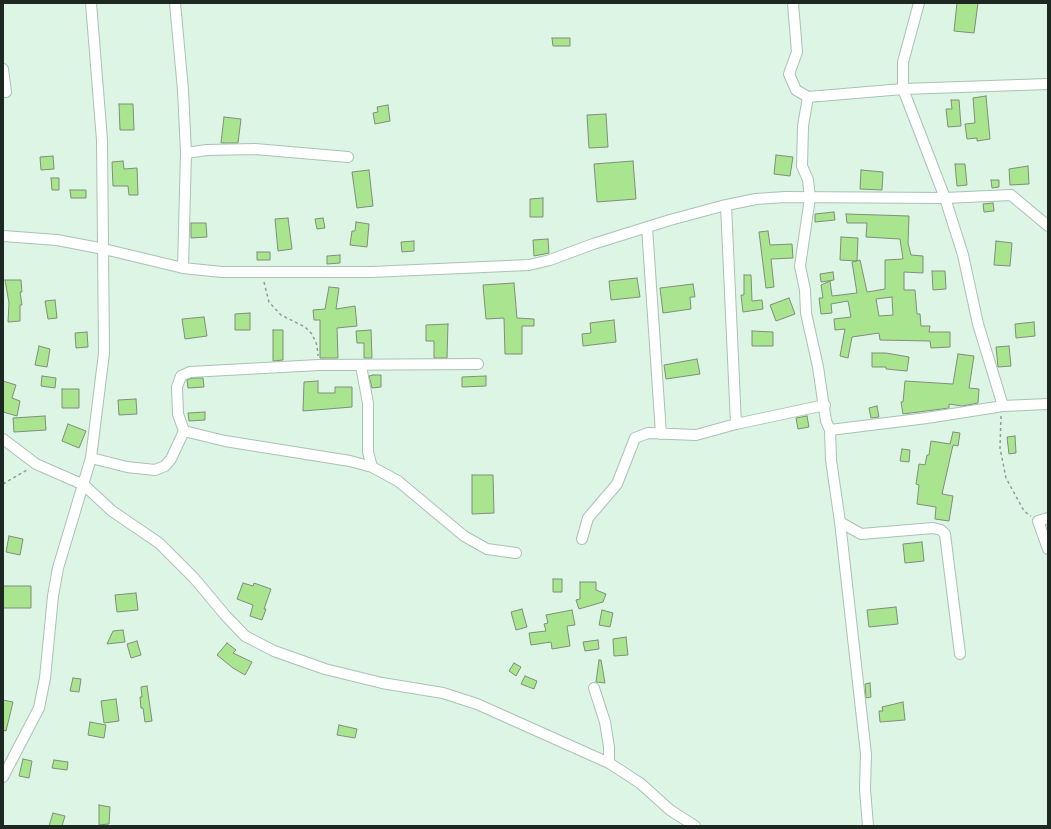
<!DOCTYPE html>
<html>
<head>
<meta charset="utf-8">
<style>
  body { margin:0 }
  #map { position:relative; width:1051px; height:829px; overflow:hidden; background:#dcf5e5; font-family:Inter,sans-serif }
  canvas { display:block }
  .frame { position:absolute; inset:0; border:4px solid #1e2822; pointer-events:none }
</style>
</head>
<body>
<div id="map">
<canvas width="1051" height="829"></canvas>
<div class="frame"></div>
</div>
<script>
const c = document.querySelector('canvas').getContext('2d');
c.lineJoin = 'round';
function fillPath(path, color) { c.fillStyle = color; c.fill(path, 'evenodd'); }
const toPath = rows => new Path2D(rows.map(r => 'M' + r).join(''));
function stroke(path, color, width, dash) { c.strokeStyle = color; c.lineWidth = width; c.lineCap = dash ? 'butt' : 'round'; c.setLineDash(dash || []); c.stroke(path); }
const building = toPath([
  [957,3,978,3,974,33,954,31,957,3],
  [552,38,570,38,570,46,553,46,552,38],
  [986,96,990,139,977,141,977,138,967,139,965,124,975,123,973,98,986,96],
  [951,100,959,100,961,126,948,127,946,109,952,109,951,100],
  [119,104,133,104,134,130,120,130,119,104],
  [388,105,390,121,375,124,373,113,378,112,377,107,388,105],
  [606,114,608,147,589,148,587,115,606,114],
  [224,117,241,119,238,143,221,143,224,117],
  [776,155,793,157,790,176,774,174,776,155],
  [53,156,54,169,41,170,40,157,53,156],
  [123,161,124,169,137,168,138,195,129,195,128,186,113,186,112,162,123,161],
  [633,161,636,199,597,202,594,164,633,161],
  [955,164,965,164,967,185,957,186,955,164],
  [1028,166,1029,184,1010,185,1009,169,1028,166],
  [369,170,373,206,357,208,352,172,369,170],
  [861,170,883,172,882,190,860,189,861,170],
  [51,178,59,178,59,190,52,190,51,178],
  [991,180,999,180,999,187,992,188,991,180],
  [70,190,86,190,86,198,71,198,70,190],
  [543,198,543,217,530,217,530,199,543,198],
  [993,203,994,211,984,212,983,204,993,203],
  [834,212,835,220,815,222,815,214,834,212],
  [846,214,909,216,908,243,911,255,923,256,923,273,904,272,904,290,915,290,917,314,920,314,921,326,930,326,929,332,950,332,950,347,931,348,930,341,880,340,879,333,852,337,848,358,840,356,845,329,835,330,834,319,851,317,848,301,831,304,832,313,821,314,819,298,823,298,821,285,830,281,832,296,857,293,852,262,860,260,867,292,885,289,885,260,903,259,900,239,866,237,867,223,847,223,846,214],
  [892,297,893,315,879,316,876,299,892,297],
  [288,218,292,249,278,251,275,219,288,218],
  [323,218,325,228,317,229,315,219,323,218],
  [356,222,369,224,367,247,350,245,352,231,355,231,356,222],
  [191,223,206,223,207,237,191,238,191,223],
  [768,231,770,245,792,244,793,258,771,259,774,287,766,288,759,232,768,231],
  [841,237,858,238,857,261,840,260,841,237],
  [548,239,549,253,534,256,533,240,548,239],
  [414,241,414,251,402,252,401,242,414,241],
  [996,241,1012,243,1010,266,994,265,996,241],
  [257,252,270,252,270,260,257,260,257,252],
  [340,255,340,263,327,264,327,256,340,255],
  [932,271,945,271,946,289,933,290,932,271],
  [833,272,834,280,821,282,820,274,833,272],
  [744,275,751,275,752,301,762,300,763,309,743,312,741,295,744,295,744,275],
  [637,278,640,297,611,300,609,281,637,278],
  [5,280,21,280,22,292,20,292,22,305,20,305,20,321,8,322,9,303,5,280],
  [514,283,517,318,534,319,534,326,522,326,522,354,505,354,504,318,486,319,483,285,514,283],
  [693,284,695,297,690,297,691,309,663,313,660,288,693,284],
  [329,287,339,288,336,309,355,306,357,326,337,328,338,358,320,358,320,320,314,320,313,310,325,309,329,287],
  [789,298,795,314,776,321,770,305,789,298],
  [55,300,57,318,48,319,45,301,55,300],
  [250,313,250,330,235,330,235,314,250,313],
  [204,317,207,336,185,339,182,319,204,317],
  [614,320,616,342,583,346,582,334,591,333,590,323,614,320],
  [1034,322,1035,336,1016,338,1015,324,1034,322],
  [448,324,447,358,434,358,434,341,426,341,426,325,448,324],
  [273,330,283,330,283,360,273,361,273,330],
  [371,330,372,358,364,358,364,343,357,343,356,331,371,330],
  [752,331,773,332,773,346,752,346,752,331],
  [87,332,88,347,76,348,75,333,87,332],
  [39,346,50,349,47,367,35,365,39,346],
  [1009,346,1011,366,998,367,996,347,1009,346],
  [872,353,886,353,909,357,907,371,886,369,886,367,872,367,872,353],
  [958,354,974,356,969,388,979,389,978,403,962,406,949,404,949,408,903,414,901,402,903,402,905,381,953,384,958,354],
  [697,359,700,374,666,379,664,365,697,359],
  [373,375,381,375,381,387,372,388,369,376,373,375],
  [42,376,56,378,55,388,41,386,42,376],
  [486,376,486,386,462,387,462,377,486,376],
  [192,378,203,378,204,387,188,388,187,380,192,378],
  [3,381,16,385,12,398,20,401,17,416,3,412,3,381],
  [318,381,318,393,335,393,335,387,352,387,352,407,303,411,304,382,318,381],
  [62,389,79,389,79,408,62,408,62,389],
  [136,399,137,414,119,415,118,400,136,399],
  [877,406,879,417,871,418,869,408,877,406],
  [205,412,205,420,189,421,188,413,205,412],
  [45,416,46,430,14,432,13,418,45,416],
  [807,416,809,427,798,429,796,418,807,416],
  [68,424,86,431,79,448,62,441,68,424],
  [953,432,960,433,958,446,953,445,942,494,953,496,949,521,935,519,936,507,917,504,919,485,916,484,919,464,925,465,927,455,929,455,931,441,950,444,953,432],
  [1015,436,1016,453,1009,454,1007,437,1015,436],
  [902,449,910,450,909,462,900,461,902,449],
  [472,475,493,475,494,513,472,514,472,475],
  [9,536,23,539,20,555,6,552,9,536],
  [922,542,924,561,905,563,903,544,922,542],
  [553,579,562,579,562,592,553,592,553,579],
  [580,582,596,582,596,590,606,594,603,602,579,609,576,600,580,599,580,582],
  [243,583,253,586,254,583,271,589,264,609,266,609,262,620,250,616,253,605,237,599,243,583],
  [3,586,31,586,31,608,3,608,3,586],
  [136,593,138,610,117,612,115,595,136,593],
  [896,607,898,624,869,627,867,610,896,607],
  [522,609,527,627,516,630,511,612,522,609],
  [572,610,575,625,567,626,570,646,552,649,551,642,531,645,529,633,546,631,544,624,548,623,546,615,572,610],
  [602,610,613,613,610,627,599,625,602,610],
  [123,630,125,642,107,644,113,631,123,630],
  [626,637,628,655,614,656,613,639,626,637],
  [598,640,599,649,585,651,583,642,598,640],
  [137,641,141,655,131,658,127,644,137,641],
  [227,643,236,650,233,653,252,662,245,675,233,668,217,655,227,643],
  [599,660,601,660,605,683,596,682,599,660],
  [514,663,521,667,516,676,509,671,514,663],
  [525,676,537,681,534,689,521,684,525,676],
  [73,678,81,679,79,692,70,691,73,678],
  [870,683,871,697,866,698,865,684,870,683],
  [147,686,152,721,145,722,143,708,141,708,140,697,142,697,141,687,147,686],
  [116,699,119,721,104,723,101,701,116,699],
  [3,700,13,702,6,731,3,730,3,700],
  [903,702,905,720,880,722,879,711,883,711,882,707,903,702],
  [90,722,106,725,104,738,88,735,90,722],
  [339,725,357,729,355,738,337,735,339,725],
  [23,759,32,761,29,778,19,776,23,759],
  [54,760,68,762,67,770,52,768,54,760],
  [99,805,110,807,109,824,99,825,99,805],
  [53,813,65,816,62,826,49,826,53,813]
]);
const path = toPath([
  [264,282,269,302,281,315,305,327,312,334,317,345,318,356],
  [1001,416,1000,448,1006,478,1024,511,1031,516],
  [3,484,27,470]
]);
const minor = toPath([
  [175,3,183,90,186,153,183,268],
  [793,3,797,52,789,74,796,90,808,97,803,126,802,166,808,180,810,198,800,266,805,290,806,313,818,367,826,421,830,430,831,460,840,522,866,754,865,789,868,826],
  [919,3,903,62,903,89,945,198,963,255,978,324,1003,406],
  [3,69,6,92],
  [808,97,903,89,1048,84],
  [186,153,207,150,255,149,348,157],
  [726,205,736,424],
  [647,227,661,434],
  [3,236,57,240,104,249,183,268,222,272,371,272,529,265,550,260,593,244,670,220,722,206,756,199,785,197,945,198,1011,195,1048,226],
  [361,366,368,403,368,452,372,467],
  [830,430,927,418,1003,406,1048,404],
  [184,431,225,441,350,461,372,467,398,481,464,536,487,549,516,553],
  [3,439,36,464,84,485,112,511,159,543,194,578,225,615,245,636,274,651,325,669,382,683,443,693,477,704,609,763,640,783,670,810,695,826],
  [91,458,127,467,155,470,165,466,171,459,184,431,178,414,177,387,181,376,190,372,319,365,478,364],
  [1048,518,1038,521,1048,549],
  [840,522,861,534,933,528,941,530,945,534,960,654],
  [582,539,588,518,617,484,635,438,648,433,696,435,736,424,825,405],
  [594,688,605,722,609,747,609,763],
  [3,777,39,708,45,678,53,596,58,568,91,458,104,353,102,140,91,3]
]);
fillPath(building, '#a9e48f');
stroke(building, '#808e7a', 1);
stroke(minor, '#aac2b3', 12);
stroke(path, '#8c9f93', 1.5, [3, 3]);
stroke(minor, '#fff', 10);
</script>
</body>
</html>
